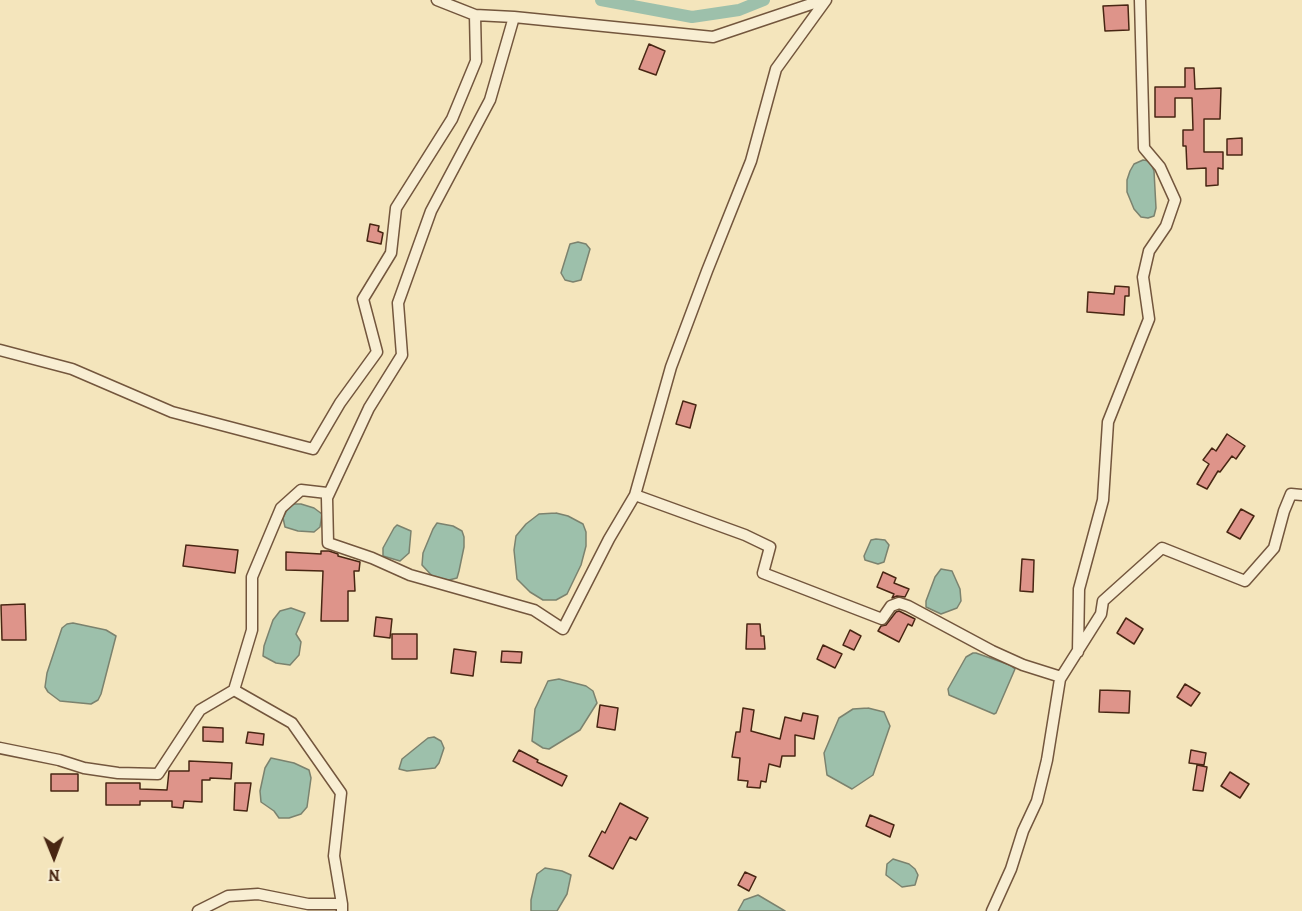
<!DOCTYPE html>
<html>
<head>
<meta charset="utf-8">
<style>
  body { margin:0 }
  #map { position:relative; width:1302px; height:911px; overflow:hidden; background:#f4e5bc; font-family:Alegreya,serif }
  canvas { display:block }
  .north { position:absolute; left:24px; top:827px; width:60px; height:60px; -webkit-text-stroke:4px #f8eed3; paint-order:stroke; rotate:179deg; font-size:16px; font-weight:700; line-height:24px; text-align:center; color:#482613 }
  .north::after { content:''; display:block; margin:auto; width:21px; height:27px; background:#482613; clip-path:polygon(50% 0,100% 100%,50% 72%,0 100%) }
</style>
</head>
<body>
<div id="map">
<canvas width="1302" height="911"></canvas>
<div class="north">N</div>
</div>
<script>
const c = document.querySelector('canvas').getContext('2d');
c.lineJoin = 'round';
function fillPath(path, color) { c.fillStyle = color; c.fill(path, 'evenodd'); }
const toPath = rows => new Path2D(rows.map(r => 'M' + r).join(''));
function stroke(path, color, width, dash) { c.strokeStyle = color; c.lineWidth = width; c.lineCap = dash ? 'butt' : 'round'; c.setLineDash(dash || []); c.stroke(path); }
const water = toPath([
  [1143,160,1150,161,1154,171,1156,208,1154,216,1148,218,1141,217,1134,209,1127,192,1127,180,1130,171,1134,164,1143,160],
  [578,242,586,244,590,249,581,280,573,282,565,280,561,273,570,244,578,242],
  [294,504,301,504,314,508,322,514,320,527,314,532,298,531,285,527,283,518,288,508,294,504],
  [556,513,568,516,583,524,586,532,586,546,581,565,567,594,556,600,543,600,530,592,517,579,514,550,516,536,526,524,539,514,556,513],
  [437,523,453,526,462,531,464,537,464,547,459,571,457,578,449,580,434,578,422,565,423,553,433,529,437,523],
  [397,525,411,531,409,553,400,561,383,556,383,548,394,528,397,525],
  [876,539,885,540,889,545,884,562,878,564,865,560,864,556,871,540,876,539],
  [941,569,952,571,960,589,961,601,957,608,941,614,926,607,926,601,935,577,941,569],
  [291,608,305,613,296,634,301,642,299,655,290,665,276,663,263,656,264,646,273,620,280,611,291,608],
  [73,623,106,630,116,636,101,694,98,700,91,704,60,701,48,692,45,687,47,673,62,628,67,624,73,623],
  [973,653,976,653,1010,665,1015,669,996,713,994,714,949,695,948,689,966,657,973,653],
  [559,679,586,686,593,691,597,703,580,730,549,749,543,748,532,741,535,709,548,681,559,679],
  [868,708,884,712,890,726,873,775,852,789,827,775,824,753,839,718,853,709,868,708],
  [434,737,441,741,444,748,439,763,435,768,407,771,399,769,402,759,428,738,434,737],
  [271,758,294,763,309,770,311,778,307,807,301,814,289,818,279,818,274,811,261,802,260,791,265,768,271,758],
  [893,859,909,864,915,869,918,875,915,885,902,887,886,875,887,864,893,859],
  [545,868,562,871,571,875,567,894,557,911,531,911,531,900,537,874,545,868],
  [758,895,785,911,738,911,744,900,758,895]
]);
const canal = toPath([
  [601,0,692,17,739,10,764,0]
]);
const building = toPath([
  [1128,5,1129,30,1105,31,1103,6,1128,5],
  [649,44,665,51,656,75,639,69,649,44],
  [1185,68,1194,68,1195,89,1221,88,1220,119,1204,119,1204,152,1223,152,1223,169,1218,168,1218,185,1206,186,1206,168,1187,169,1186,146,1183,146,1183,130,1193,130,1192,98,1175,98,1175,117,1155,117,1155,87,1185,87,1185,68],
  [1242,138,1242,155,1227,155,1227,139,1242,138],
  [370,224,379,226,378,231,383,233,381,244,367,241,370,224],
  [1115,286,1129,287,1129,296,1125,296,1124,315,1087,312,1088,292,1114,294,1115,286],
  [683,401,696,405,690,428,676,424,683,401],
  [1227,434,1245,446,1236,459,1232,456,1220,472,1218,471,1207,489,1197,484,1209,464,1203,460,1212,448,1216,451,1227,434],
  [1241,509,1254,516,1240,539,1227,532,1241,509],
  [186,545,238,550,235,573,183,566,186,545],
  [321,551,329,551,338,554,338,556,360,562,359,571,354,571,355,591,348,591,348,621,321,621,323,571,286,570,286,552,321,554,321,551],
  [1022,559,1034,560,1033,592,1020,591,1022,559],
  [883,572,896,578,894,583,909,589,905,597,897,596,892,598,894,594,877,587,883,572],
  [25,604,26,640,2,640,1,605,25,604],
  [899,611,915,619,912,626,908,624,899,642,878,631,881,626,886,625,896,612,899,611],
  [376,617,392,619,390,638,374,636,376,617],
  [1126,618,1143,629,1134,644,1117,633,1126,618],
  [747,624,760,624,761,636,764,636,765,649,746,649,747,624],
  [850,630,861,636,854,650,843,645,850,630],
  [392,634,417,634,417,659,392,659,392,634],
  [823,645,842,654,835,668,817,659,823,645],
  [454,649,476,652,473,676,451,673,454,649],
  [502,651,522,652,521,663,501,662,502,651],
  [1185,684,1200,693,1191,706,1177,697,1185,684],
  [1100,690,1130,691,1129,713,1099,712,1100,690],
  [600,705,618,708,615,730,597,727,600,705],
  [743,708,754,710,751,731,780,739,785,717,801,721,803,713,818,716,814,739,795,735,795,756,782,756,780,767,769,764,766,782,761,781,760,788,747,787,748,781,738,780,740,758,732,757,736,732,740,732,743,708],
  [203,727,223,728,223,742,203,741,203,727],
  [248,732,264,734,263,745,246,743,248,732],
  [519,750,538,760,537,762,567,776,562,786,513,761,519,750],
  [1191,750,1206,753,1204,765,1189,763,1191,750],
  [189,761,232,763,231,779,210,778,210,780,202,780,202,802,184,801,183,808,172,807,172,801,140,801,140,805,106,805,106,783,140,783,140,789,167,790,169,771,189,771,189,761],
  [1197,765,1207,767,1203,791,1193,790,1197,765],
  [1230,772,1249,784,1240,798,1221,786,1230,772],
  [51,774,78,774,78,791,51,791,51,774],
  [235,783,251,783,247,811,234,810,235,783],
  [620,803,648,818,636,840,630,837,613,869,589,856,602,831,605,833,620,803],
  [870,815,894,825,890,837,866,826,870,815],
  [745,872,756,877,749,891,738,885,745,872]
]);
const street = toPath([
  [437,0,475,15,514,17,713,37,823,0],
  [0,350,72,369,172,412,313,449,340,403,377,352,363,299,391,253,396,208,452,119,476,61,475,15],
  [635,495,745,535,770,547,763,573,882,619,891,606,899,603,908,606,992,651,1023,665,1061,677],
  [327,498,328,543,372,558,410,575,534,610,563,629,609,539,635,495,671,367,707,271,751,161,776,69,826,0],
  [1078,652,1079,589,1103,500,1108,422,1149,319,1143,277,1149,251,1166,226,1175,200,1160,167,1144,148,1140,0],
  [0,748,59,760,84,768,118,773,158,774,200,710,234,690],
  [198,911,228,896,258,894,308,904,342,904],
  [342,911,342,904,334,856,341,793,292,723,234,690,252,630,252,577,281,508,301,490,327,493,327,498,369,408,402,355,398,303,431,211,490,100,514,17],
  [992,911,1011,869,1023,831,1037,801,1047,760,1060,679,1101,614,1103,601,1162,548,1245,581,1274,548,1284,511,1291,494,1302,495]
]);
fillPath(water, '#9dc0ab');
stroke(water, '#7b826e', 1.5);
stroke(canal, '#9dc0ab', 12);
fillPath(building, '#de948a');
stroke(building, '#482613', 1.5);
stroke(street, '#73563d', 13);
stroke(street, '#f8eed3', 10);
</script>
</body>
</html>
